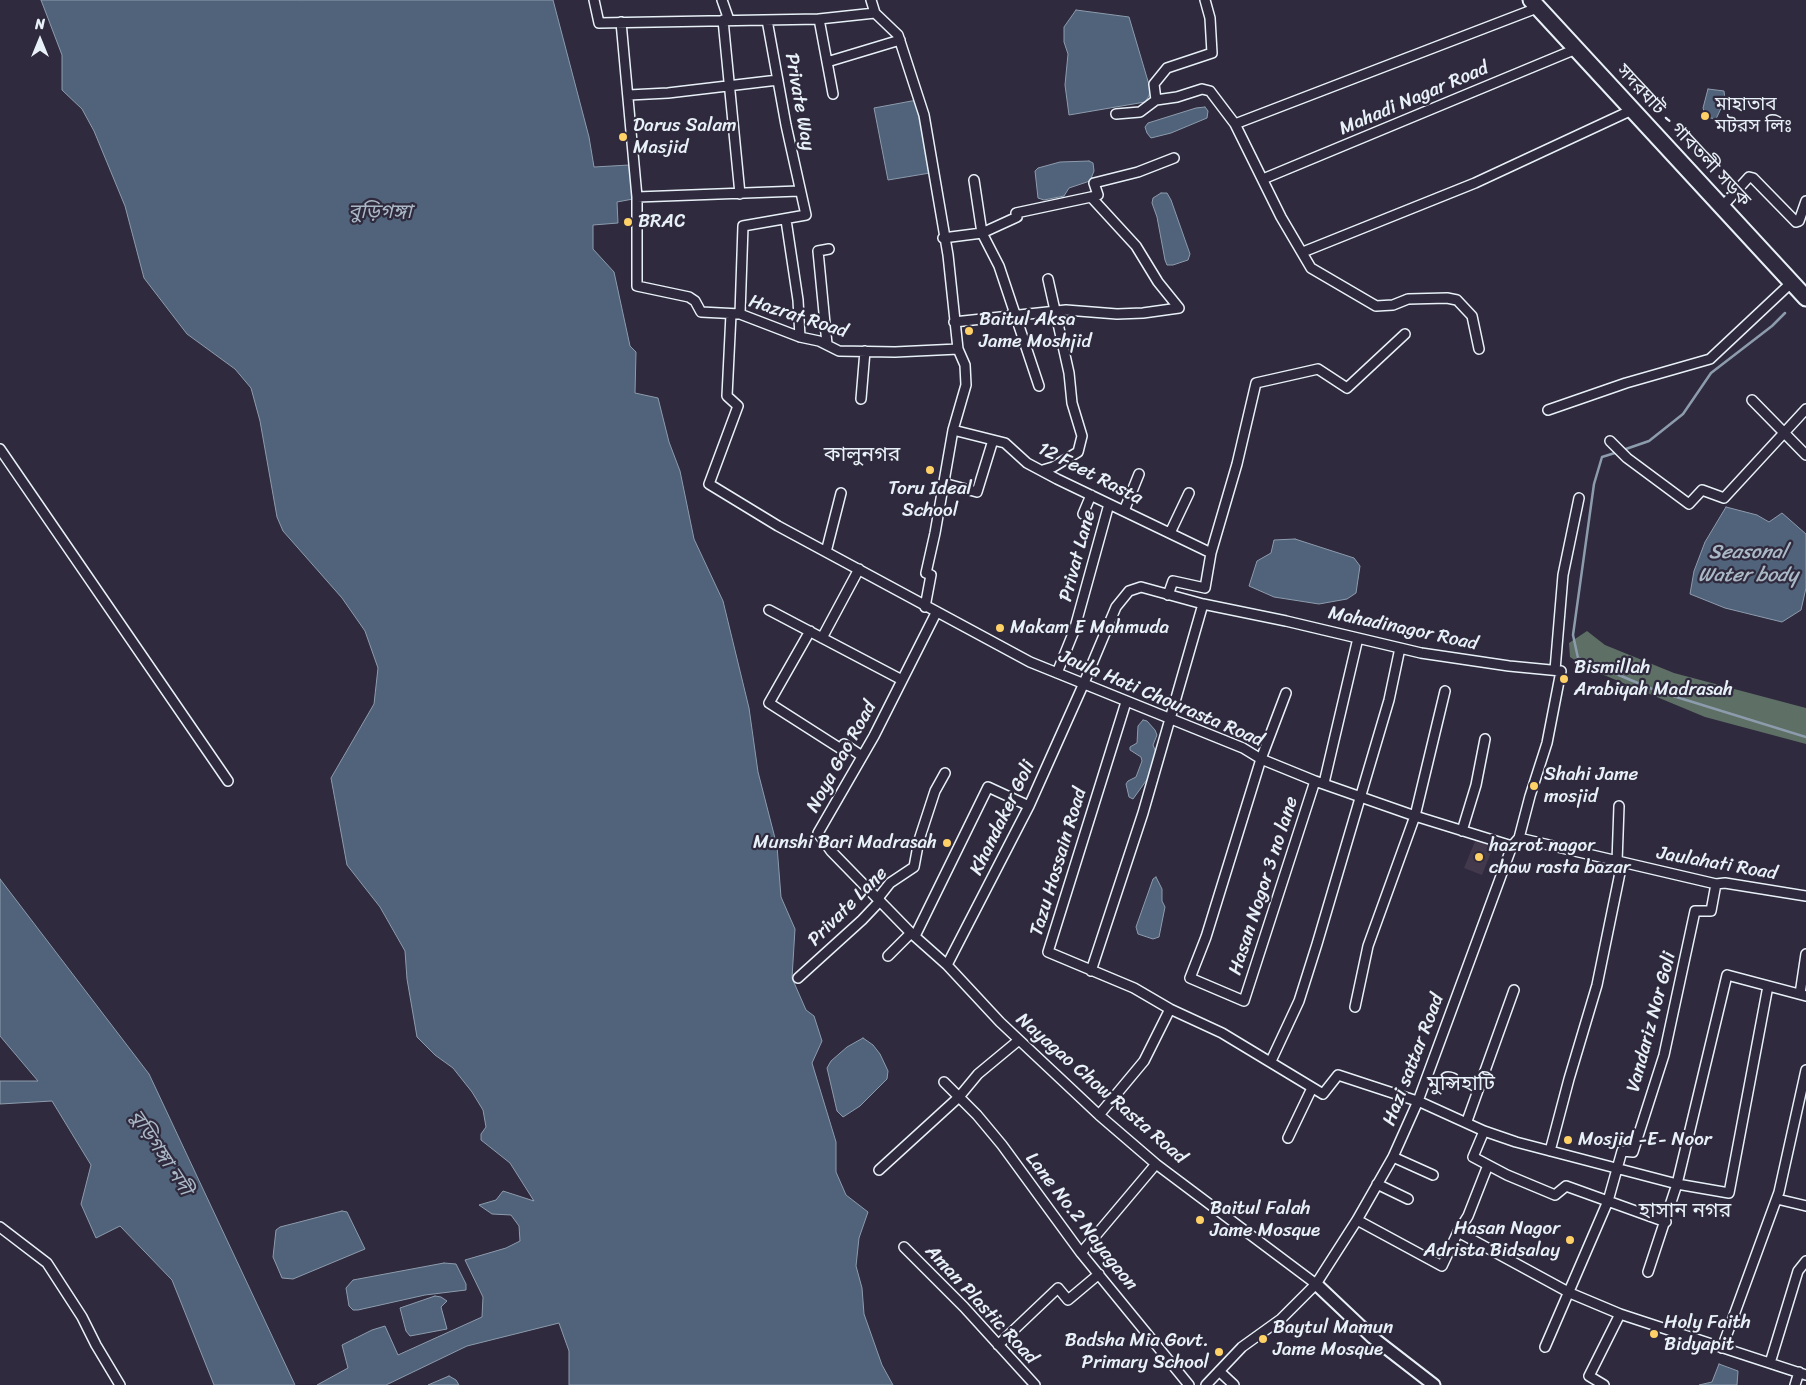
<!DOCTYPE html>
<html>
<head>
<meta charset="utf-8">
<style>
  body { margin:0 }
  #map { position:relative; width:1806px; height:1385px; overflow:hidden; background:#2f2a3d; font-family:Sriracha,sans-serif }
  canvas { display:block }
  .north { position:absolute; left:15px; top:15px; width:50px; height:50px; -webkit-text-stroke:4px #2f2a3d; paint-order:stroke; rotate:0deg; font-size:14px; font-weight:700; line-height:20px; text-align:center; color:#e8f1f8 }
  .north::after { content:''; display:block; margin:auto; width:18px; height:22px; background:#e8f1f8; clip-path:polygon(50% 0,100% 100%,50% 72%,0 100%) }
</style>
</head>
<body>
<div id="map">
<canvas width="1806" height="1385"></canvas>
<div class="north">N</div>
</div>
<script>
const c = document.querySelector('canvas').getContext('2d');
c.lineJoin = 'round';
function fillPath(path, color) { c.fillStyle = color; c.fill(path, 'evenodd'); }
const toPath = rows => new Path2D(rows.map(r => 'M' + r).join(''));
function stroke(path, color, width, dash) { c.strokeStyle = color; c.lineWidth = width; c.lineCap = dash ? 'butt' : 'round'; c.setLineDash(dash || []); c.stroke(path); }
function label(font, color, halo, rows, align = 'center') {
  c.font = font + ' Sriracha,"Noto Sans Bengali",sans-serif'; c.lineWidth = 4.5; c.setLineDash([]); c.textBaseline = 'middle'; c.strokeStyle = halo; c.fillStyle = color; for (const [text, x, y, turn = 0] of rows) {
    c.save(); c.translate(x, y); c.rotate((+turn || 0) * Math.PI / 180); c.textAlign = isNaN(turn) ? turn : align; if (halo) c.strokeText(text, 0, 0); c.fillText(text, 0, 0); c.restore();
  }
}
const built = toPath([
  [1476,839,1494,845,1482,875,1464,868]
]);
const green = toPath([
  [1587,631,1605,645,1674,673,1806,708,1806,744,1705,717,1587,668,1570,657,1569,643]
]);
const water = toPath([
  [41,0,553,0,589,137,594,167,629,165,633,199,617,202,618,223,593,225,593,249,614,272,630,346,636,352,635,393,658,398,669,442,680,471,694,539,723,601,749,708,758,772,777,846,781,897,795,929,792,978,806,1010,814,1016,822,1041,812,1063,836,1142,836,1172,846,1195,868,1212,859,1238,856,1266,862,1288,864,1314,882,1365,893,1385,569,1385,569,1351,559,1323,467,1346,386,1385,317,1385,348,1368,342,1345,372,1330,385,1326,398,1355,482,1317,483,1297,465,1260,506,1248,520,1241,519,1226,511,1215,492,1214,479,1205,496,1200,503,1191,534,1201,510,1163,481,1140,481,1134,486,1127,483,1110,472,1092,453,1068,435,1055,417,1037,407,979,405,951,380,907,347,865,331,778,374,704,378,668,365,631,342,598,283,531,277,517,260,421,251,388,235,369,187,334,144,278,125,206,94,131,82,109,62,90,62,55,41,0],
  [1076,10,1129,17,1150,88,1149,96,1145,102,1069,115,1065,85,1068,54,1064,42,1064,27,1076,10],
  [1708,89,1724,91,1725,100,1716,119,1706,117,1703,108,1708,89],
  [917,100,930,173,888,180,874,108,917,100],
  [1205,107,1208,111,1207,118,1171,133,1151,138,1147,133,1145,127,1148,123,1196,108,1205,107],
  [1089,161,1093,163,1094,171,1090,181,1069,188,1064,196,1044,200,1038,198,1035,171,1038,168,1060,162,1089,161],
  [1161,193,1167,193,1171,200,1190,254,1188,260,1173,265,1167,265,1165,260,1157,217,1152,203,1153,198,1161,193],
  [1726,507,1757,515,1769,522,1782,513,1806,534,1806,588,1801,610,1782,622,1725,608,1690,594,1694,571,1705,542,1726,507],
  [1295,539,1354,558,1360,566,1356,593,1347,599,1319,604,1274,597,1249,586,1257,561,1271,553,1274,540,1295,539],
  [1143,720,1147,721,1155,730,1157,735,1153,745,1157,755,1151,774,1133,799,1129,797,1126,784,1128,781,1136,777,1142,761,1141,757,1130,750,1130,747,1137,743,1138,726,1143,720],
  [1156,877,1162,889,1162,901,1165,907,1159,937,1153,939,1138,934,1136,927,1153,879,1156,877],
  [0,879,149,1074,295,1385,214,1385,172,1280,120,1226,96,1238,81,1204,91,1165,52,1101,0,1104,0,1081,38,1081,0,1036,0,879],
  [863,1038,873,1045,880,1054,888,1071,887,1079,860,1106,843,1117,837,1111,827,1068,831,1061,847,1047,863,1038],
  [342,1211,347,1212,365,1249,293,1279,282,1278,273,1257,276,1230,280,1227,342,1211],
  [444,1263,456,1264,466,1284,466,1290,425,1295,358,1310,353,1310,349,1306,346,1288,353,1280,444,1263],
  [435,1296,441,1297,447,1301,441,1307,447,1329,410,1336,406,1331,400,1308,435,1296],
  [1719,1364,1738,1371,1737,1385,1699,1385,1712,1382,1719,1364],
  [449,1376,456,1380,459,1385,428,1385,449,1376]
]);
const stream = toPath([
  [1623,450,1649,441,1683,414,1711,373,1772,326,1785,313],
  [1618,452,1602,457,1594,484,1573,635,1578,658,1657,691,1806,737]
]);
const minor = toPath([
  [594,0,599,23,819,19,875,13],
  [722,0,729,20],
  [871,0,875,13,898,35,924,115,948,255,958,349,965,365,966,385,953,430,935,533,926,573,931,575,925,607],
  [819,19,833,94],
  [723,20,740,194],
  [621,22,637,197,637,286,689,297,695,301,701,312,740,314,800,337,819,341,839,351,895,352,958,349],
  [827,62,900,40],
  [629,95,668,93,778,80],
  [1156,100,1154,84,1167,68,1212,53,1210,18,1205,0],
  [1116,114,1140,112,1156,100,1177,97,1202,89,1210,91,1235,124,1281,217,1311,268,1376,306,1393,305,1408,299,1447,298,1457,300,1472,316,1479,349],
  [1235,124,1537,8],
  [1263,179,1576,49],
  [974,180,982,233,999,266,1039,386],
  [637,197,799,191],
  [1091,197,1098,195,1094,183,1138,172,1174,158],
  [1721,208,1749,177,1753,178,1796,222,1799,221,1806,201],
  [786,220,798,300,800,337],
  [943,238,982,233,1017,217,1016,213,1091,197,1136,246,1158,282,1179,308,1143,313,1117,314,1066,310,954,322],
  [1303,252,1475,183,1632,110],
  [731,314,727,396,738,406,709,484,778,526,1030,662,1243,748,1261,759,1315,781,1415,816,1512,846],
  [740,314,743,226,806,215,786,125,767,20],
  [827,344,818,251,829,249],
  [861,399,865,351],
  [1752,400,1806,455],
  [1548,410,1626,383,1710,359,1791,283],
  [953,430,1005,443,1027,463,1057,479,1211,553],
  [1610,441,1627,458,1689,504,1702,490,1724,498,1806,409],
  [0,449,228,781],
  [1043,470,1053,467,1078,452,1082,436,1072,403,1069,373,1048,279],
  [943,483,977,492,993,440],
  [1124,511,1139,474],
  [1083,514,1091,495],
  [1170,533,1189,493],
  [826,552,841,493],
  [1168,595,1173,581,1205,588,1211,553,1237,464,1256,383,1318,369,1347,388,1405,334],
  [769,610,902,680],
  [936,613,874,736,818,833,831,851,911,933,947,965,1000,1022,1099,1115,1156,1164,1316,1284],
  [810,631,769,703,841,749,844,744,862,756],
  [822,638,859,569],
  [1555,670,1563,575,1579,498],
  [1057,673,1074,631,1109,504],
  [1286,693,1261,759,1206,937,1190,978,1244,1001,1315,781],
  [1324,783,1358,638],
  [1462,831,1476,785,1485,739],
  [1519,838,1716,884,1725,883,1806,896],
  [1617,862,1619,806],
  [915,936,988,787,1029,806],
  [888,956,911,933],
  [947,965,1029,806,1084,683,1116,607,1129,591,1141,587,1203,604,1286,621,1421,653,1509,666,1561,671,1547,743,1530,796,1519,838,1512,846,1418,1101,1393,1157,1357,1220,1316,1284,1281,1319,1242,1347,1206,1385],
  [1091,971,1143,813,1203,604],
  [798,978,862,920,880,901,879,897,890,883,914,867,919,840,935,791,945,773],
  [1800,994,1806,954],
  [1355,1007,1368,946,1415,816,1445,691],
  [1170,1009,1222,1033,1323,1094,1338,1075,1417,1101],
  [1271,1061,1299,1001,1317,944,1389,700,1400,648],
  [944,1082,977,1115,1002,1145,1081,1253,1189,1385],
  [1418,1101,1484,1131,1516,1142,1677,1184,1729,1193,1768,986],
  [1099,1115,1144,1061,1170,1009,1134,988,1048,952,1126,702],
  [1467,1121,1514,990],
  [1288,1138,1312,1088],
  [1550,1151,1569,1079,1597,985,1622,863],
  [1393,1157,1433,1175],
  [1488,1165,1507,1175,1555,1195,1566,1186,1666,1222],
  [879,1170,959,1097,978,1074,1019,1040],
  [1377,1184,1408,1199],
  [1777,1199,1806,1206],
  [1357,1220,1442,1266,1458,1232,1468,1216,1488,1165,1473,1157,1484,1131],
  [0,1227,47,1263,82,1317,96,1345,120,1385],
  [1458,1232,1570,1293,1620,1314,1806,1375],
  [904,1247,964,1307,1035,1385],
  [1081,1253,1156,1164],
  [1648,1272,1677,1184,1727,975,1806,996],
  [998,1345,1058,1288,1068,1300,1099,1274],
  [1545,1347,1608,1201,1622,1151,1633,1152,1664,1055,1695,911,1711,911,1716,884],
  [1722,1348,1779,1192,1806,1070],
  [1770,1363,1798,1271,1806,1261],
  [1219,1371,1234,1385],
  [1604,1385,1589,1376,1620,1314],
  [1795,1385,1799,1372]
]);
const tertiary = toPath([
  [1316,1284,1372,1337,1434,1385]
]);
const trunk = toPath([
  [1531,0,1806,298]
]);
const markers = [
  [1705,116,5,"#ffd166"],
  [623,137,5,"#ffd166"],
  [628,222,5,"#ffd166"],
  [969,331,5,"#ffd166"],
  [930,470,5,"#ffd166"],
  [1000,628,5,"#ffd166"],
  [1564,679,5,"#ffd166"],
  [1534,786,5,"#ffd166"],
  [947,843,5,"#ffd166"],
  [1479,857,5,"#ffd166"],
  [1568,1140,5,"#ffd166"],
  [1200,1220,5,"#ffd166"],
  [1570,1240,5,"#ffd166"],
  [1654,1334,5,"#ffd166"],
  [1263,1339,5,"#ffd166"],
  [1219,1352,5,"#ffd166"]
];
const streetNames = [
  ["Mahadi Nagar Road",1414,99,-23],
  ["Private Way",799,102,80],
  ["সদরঘাট - গাবতলী সড়ক",1683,136,47],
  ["Hazrat Road",798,317,18],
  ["12 Feet Rasta",1090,474,27],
  ["Privat Lane",1078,556,-75],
  ["Mahadinagor Road",1403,629,12],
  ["Jaula Hati Chourasta Road",1161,699,23],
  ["Noya Gao Road",842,757,-61],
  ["Khandaker Goli",1003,818,-64],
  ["Tazu Hossain Road",1059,862,-73],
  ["Jaulahati Road",1717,864,10],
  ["Hasan Nogor 3 no lane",1264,886,-72],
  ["Private Lane",848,907,-45],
  ["Vandariz Nor Goli",1652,1022,-75],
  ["Hazi sattar Road",1414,1060,-69],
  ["Nayagao Chow Rasta Road",1101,1089,41],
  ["Lane No.2 Nayagaon",1081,1222,52],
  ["Aman Plastic Road",981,1305,47]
];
const poiNames = [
  ["মাহাতাব",1715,105],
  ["মটরস লিঃ",1715,127],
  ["Darus Salam",633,126],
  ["Masjid",633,148],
  ["BRAC",638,222],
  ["Baitul Aksa",979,320],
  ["Jame Moshjid",979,342],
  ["Toru Ideal",930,489,"center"],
  ["School",930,511,"center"],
  ["Makam E Mahmuda",1010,628],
  ["Bismillah",1574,668],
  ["Arabiyah Madrasah",1574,690],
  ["Shahi Jame",1544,775],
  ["mosjid",1544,797],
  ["Munshi Bari Madrasah",937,843,"right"],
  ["hazrot nagor",1489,846],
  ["chaw rasta bazar",1489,868],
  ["Mosjid -E- Noor",1578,1140],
  ["Baitul Falah",1210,1209],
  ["Jame Mosque",1210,1231],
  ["Hasan Nagor",1560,1229,"right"],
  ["Adrista Bidsalay",1560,1251,"right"],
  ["Holy Faith",1664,1323],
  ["Bidyapit",1664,1345],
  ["Baytul Mamun",1273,1328],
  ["Jame Mosque",1273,1350],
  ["Badsha Mia Govt.",1209,1341,"right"],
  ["Primary School",1209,1363,"right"]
];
const waterNames = [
  ["বুড়িগঙ্গা",380,213],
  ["Seasonal",1748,553],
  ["Water body",1748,576],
  ["বুড়িগঙ্গা নদী",160,1153,57]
];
const quarterNames = [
  ["কালুনগর",862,456],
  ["মুন্সিহাটি",1461,1085],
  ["হাসান নগর",1685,1212]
];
fillPath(built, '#43394d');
fillPath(green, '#5e6f66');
fillPath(water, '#50637b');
stroke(water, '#8d9cad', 1);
stroke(stream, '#8d9cad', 2.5);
stroke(minor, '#e8f1f8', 12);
stroke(tertiary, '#e8f1f8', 15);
stroke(trunk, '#e8f1f8', 19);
stroke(minor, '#2f2a3d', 9);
stroke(tertiary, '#2f2a3d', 11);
stroke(trunk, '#2f2a3d', 15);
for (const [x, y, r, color] of markers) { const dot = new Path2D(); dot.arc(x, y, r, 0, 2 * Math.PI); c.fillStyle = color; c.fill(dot); stroke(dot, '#2f2a3d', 2); }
label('19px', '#e8f1f8', '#2f2a3d', streetNames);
label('19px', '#e8f1f8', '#2f2a3d', poiNames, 'left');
label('italic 20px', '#abb8c6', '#2f2a3d', waterNames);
label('21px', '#e8f1f8', '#2f2a3d', quarterNames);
</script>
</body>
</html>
